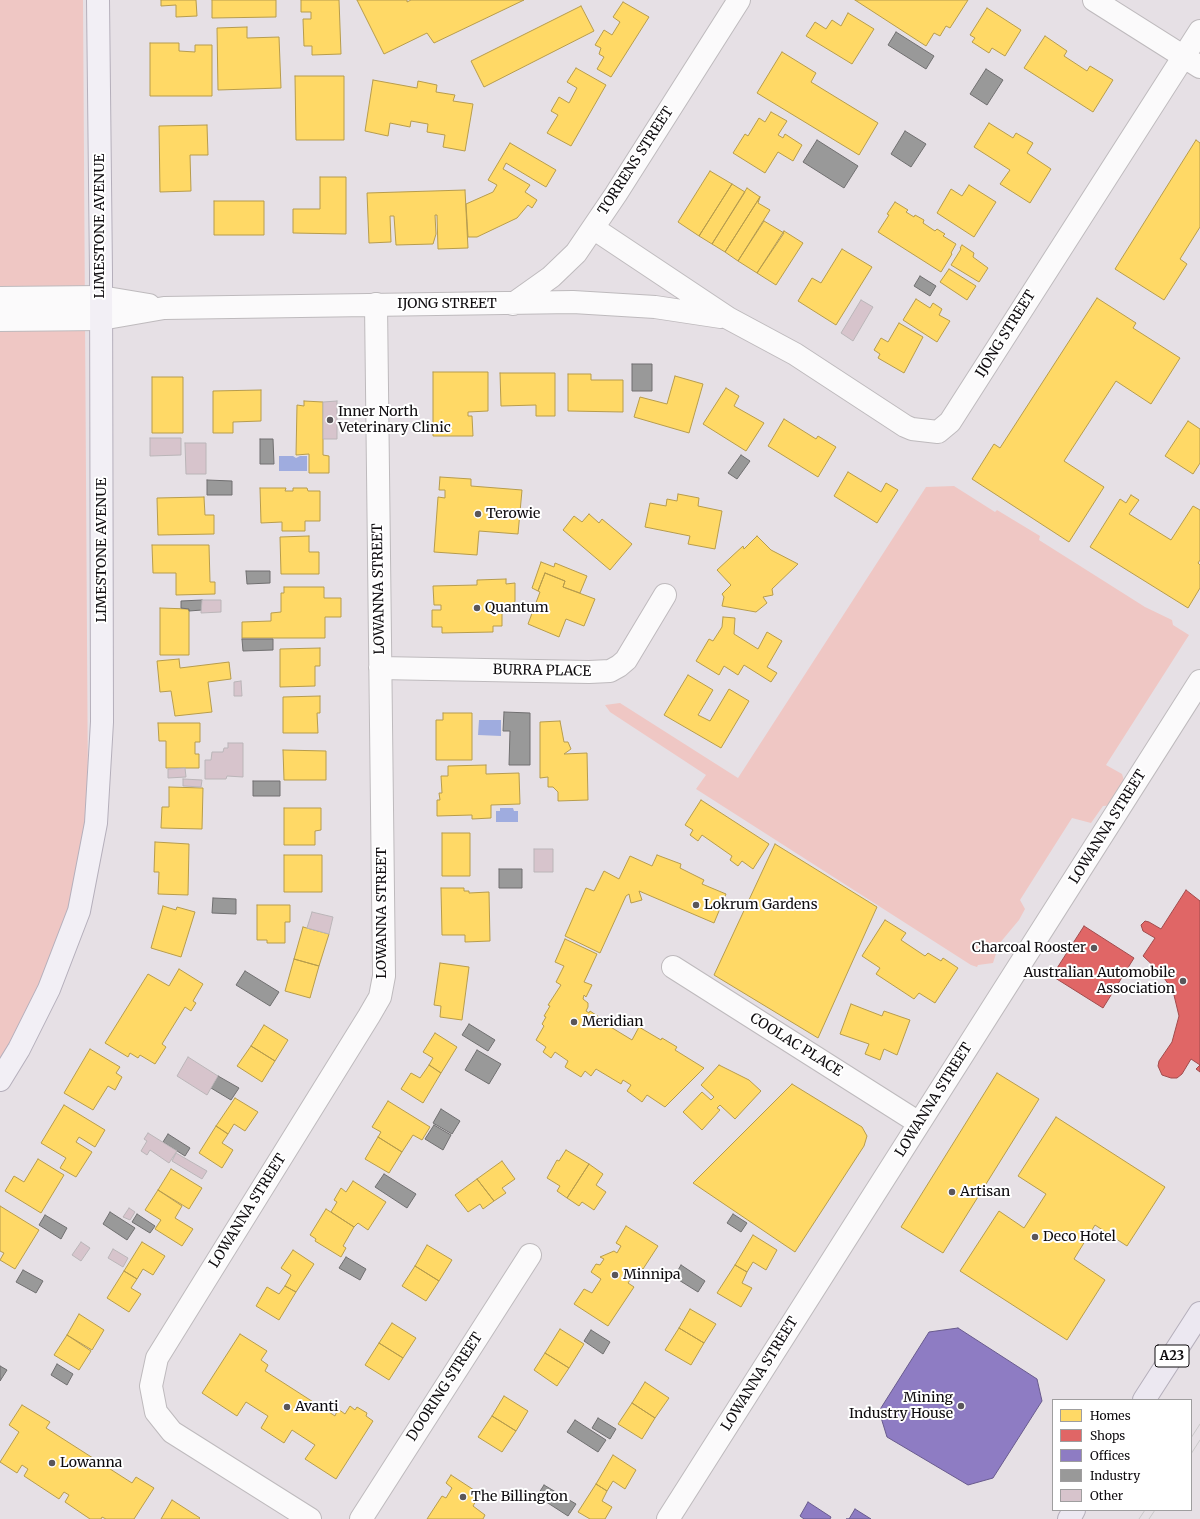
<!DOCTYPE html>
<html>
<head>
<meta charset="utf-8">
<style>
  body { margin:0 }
  #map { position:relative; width:1200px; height:1519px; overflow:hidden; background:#e6e0e5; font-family:Merriweather,serif }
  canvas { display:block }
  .legend { position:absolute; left:1052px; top:1399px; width:140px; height:112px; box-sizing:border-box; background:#fff; border:1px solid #9f9e9f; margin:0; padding:5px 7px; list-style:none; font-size:12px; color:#0f0c0f }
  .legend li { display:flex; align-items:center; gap:8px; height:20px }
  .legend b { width:20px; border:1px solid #9f9e9f }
</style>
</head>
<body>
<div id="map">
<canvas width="1200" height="1519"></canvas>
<ul class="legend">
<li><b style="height:11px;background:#ffd966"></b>Homes</li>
<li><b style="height:11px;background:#e06666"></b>Shops</li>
<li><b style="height:11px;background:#8e7cc3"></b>Offices</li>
<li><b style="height:11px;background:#999"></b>Industry</li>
<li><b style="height:11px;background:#d7c4cc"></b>Other</li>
</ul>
</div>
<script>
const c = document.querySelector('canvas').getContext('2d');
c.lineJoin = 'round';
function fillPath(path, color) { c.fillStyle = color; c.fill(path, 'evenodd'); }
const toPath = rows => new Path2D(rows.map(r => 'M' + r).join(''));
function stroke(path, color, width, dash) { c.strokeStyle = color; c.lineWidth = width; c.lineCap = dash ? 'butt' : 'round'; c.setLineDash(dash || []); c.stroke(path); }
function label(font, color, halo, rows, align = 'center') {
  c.font = font + ' Merriweather,serif'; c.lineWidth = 4; c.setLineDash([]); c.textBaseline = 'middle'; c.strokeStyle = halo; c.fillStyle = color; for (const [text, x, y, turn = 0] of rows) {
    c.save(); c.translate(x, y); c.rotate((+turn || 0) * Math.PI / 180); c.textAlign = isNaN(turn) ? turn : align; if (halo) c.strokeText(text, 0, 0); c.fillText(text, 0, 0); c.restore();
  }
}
const green = toPath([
  [0,0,83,0,88,797,73,907,21,1025,0,1060],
  [954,486,995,512,997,510,1040,536,1039,540,1145,607,1172,620,1173,625,1189,635,1106,765,1122,774,1127,790,1114,805,1103,806,1091,823,1072,818,1020,900,1025,909,1019,920,999,944,993,963,978,965,977,967,971,965,696,789,706,775,610,712,605,705,620,703,738,778,926,487]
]);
const water = toPath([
  [279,456,293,456,296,458,300,456,307,456,307,471,279,471],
  [479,720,501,720,501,736,478,735],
  [500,808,513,808,514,811,518,811,518,822,496,822,496,811,500,811]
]);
const homes = toPath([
  [161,0,196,0,197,16,176,17,176,5,161,6,161,0],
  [212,0,276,0,276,17,212,18,212,0],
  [301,0,339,0,341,54,312,55,312,46,304,46,303,19,311,19,311,12,301,12,301,0],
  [357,0,407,0,407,2,411,0,524,0,434,43,427,33,384,54,357,0],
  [855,0,968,0,950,28,946,26,940,36,934,33,926,46,855,0],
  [623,2,649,17,611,77,597,69,604,57,599,54,601,48,595,45,604,30,612,35,620,22,613,17,623,2],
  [581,6,594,31,484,87,471,61,581,6],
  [987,8,1021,30,1005,56,992,48,989,53,972,42,975,38,970,35,987,8],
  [848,13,874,29,852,64,806,36,815,22,826,29,832,20,841,26,848,13],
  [247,27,247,38,279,37,281,88,218,90,217,28,247,27],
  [1045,36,1067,51,1064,56,1087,71,1090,66,1113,80,1093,112,1024,68,1045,36],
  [150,43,179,43,179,51,195,52,195,45,212,45,212,96,150,96,150,43],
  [782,52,816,73,811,82,878,123,859,155,757,93,782,52],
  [576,68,606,85,571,146,547,133,558,115,551,111,559,97,569,103,577,88,567,82,576,68],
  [295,76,344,76,344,140,296,140,295,76],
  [373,80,417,88,418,81,437,85,436,92,455,95,453,101,473,104,465,151,443,147,445,135,427,132,428,124,411,121,410,127,390,123,388,136,365,131,373,80],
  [771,112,787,121,778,135,783,138,785,134,802,145,793,161,778,152,765,173,733,153,745,134,748,136,759,118,765,122,771,112],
  [989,123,1013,138,1016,133,1033,143,1027,153,1051,169,1030,203,1000,184,1010,170,974,147,989,123],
  [207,125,208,155,190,155,191,191,160,192,159,126,207,125],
  [1196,140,1200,143,1200,227,1180,259,1187,264,1164,300,1115,269,1196,140],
  [510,143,556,170,546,187,506,163,503,169,530,185,525,192,537,200,532,208,528,205,517,218,477,237,468,237,466,204,493,192,497,185,488,180,510,143],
  [710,171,732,184,699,236,678,222,710,171],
  [320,177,346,177,346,234,293,233,293,209,320,209,320,177],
  [732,184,745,192,712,244,699,236,732,184],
  [969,185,996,202,974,237,937,213,951,189,962,196,969,185],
  [747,188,760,197,725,252,712,244,747,188],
  [465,190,468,248,438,249,437,215,435,215,436,234,433,244,396,245,394,216,390,216,391,242,369,243,367,193,465,190],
  [760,197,758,203,770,210,738,261,725,252,760,197],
  [214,201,264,201,264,235,214,235,214,201],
  [895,202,908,210,906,212,914,217,915,215,924,220,923,223,935,231,937,229,945,234,943,236,956,244,951,253,952,254,941,272,878,232,889,215,887,214,895,202],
  [764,221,784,233,757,273,738,261,764,221],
  [784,231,803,243,776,285,757,273,784,231],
  [962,245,974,253,973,257,988,268,979,282,951,265,961,249,960,248,962,245],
  [842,249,872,267,836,325,798,301,812,278,821,283,842,249],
  [949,269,976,286,967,300,940,282,949,269],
  [1097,298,1136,323,1133,328,1180,358,1151,404,1116,381,1064,461,1104,487,1069,542,972,479,994,444,1000,448,1097,298],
  [916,299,930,308,933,303,942,309,939,315,950,321,937,342,903,320,916,299],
  [899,323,923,337,904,373,878,358,880,354,874,350,881,338,888,342,899,323],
  [433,372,488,372,488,411,468,412,468,416,472,416,473,436,433,436,433,372],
  [500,373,555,373,555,416,536,416,536,405,501,406,500,373],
  [568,374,591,374,591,380,623,380,623,412,568,411,568,374],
  [675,376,703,384,689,433,634,417,640,397,667,404,675,376],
  [152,377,183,377,183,433,152,433,152,377],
  [726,388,739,396,734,406,764,423,746,451,703,424,726,388],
  [261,390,261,421,233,422,233,433,213,433,213,391,261,390],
  [304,401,323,402,323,455,329,456,329,473,309,473,309,454,296,455,297,405,304,406,304,401],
  [784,419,816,439,818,436,836,447,818,477,768,446,784,419],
  [1188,421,1200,429,1200,463,1193,474,1165,456,1188,421],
  [848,472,881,492,886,483,898,490,877,523,834,496,848,472],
  [440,477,471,479,471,486,522,490,518,534,479,531,477,555,434,552,438,497,445,498,445,490,439,490,440,477],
  [260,488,286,488,285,491,293,491,293,488,307,488,308,491,320,491,320,521,305,521,305,531,282,531,282,522,261,523,260,488],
  [678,494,699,498,698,506,722,511,715,549,688,544,690,536,645,527,650,503,666,506,667,499,677,501,678,494],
  [1131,495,1139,500,1129,514,1171,540,1193,506,1200,510,1200,560,1198,563,1200,565,1200,588,1188,608,1090,547,1120,499,1126,503,1131,495],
  [204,497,205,515,214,515,214,534,158,535,157,498,204,497],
  [589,514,599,523,602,519,632,544,610,570,563,530,574,516,582,522,589,514],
  [309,536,309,552,319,552,319,574,281,574,280,537,309,536],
  [757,536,771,550,798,564,772,589,773,595,763,597,767,603,756,612,722,606,724,597,722,594,731,585,717,570,743,546,744,549,757,536],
  [152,545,209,545,210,582,215,582,215,594,176,595,176,573,153,573,152,545],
  [541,562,554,567,555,563,587,576,580,593,563,587,565,581,545,573,538,591,532,588,541,562],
  [545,573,565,581,563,587,595,599,584,626,566,619,559,637,528,624,540,592,538,591,545,573],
  [506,579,506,584,515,583,515,601,511,612,502,612,502,626,493,626,493,632,442,633,442,627,432,627,432,610,441,610,441,605,434,605,433,586,477,585,477,580,506,579],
  [284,587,324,587,324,598,341,598,341,617,325,617,325,638,242,638,242,622,271,621,271,613,281,612,281,593,284,593,284,587],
  [160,608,189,609,189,655,160,655,160,608],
  [723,617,735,618,734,634,758,649,767,632,782,641,767,667,777,673,771,682,744,665,738,675,724,666,719,675,696,661,709,639,713,641,722,627,723,617],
  [320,648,320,666,315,666,315,686,280,687,280,649,320,648],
  [179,659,180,668,229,662,231,679,208,682,212,712,175,716,171,691,160,692,157,661,179,659],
  [688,675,713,690,698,715,710,721,729,689,749,701,721,748,664,715,688,675],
  [320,696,320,713,317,713,318,733,283,733,283,697,320,696],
  [443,713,472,713,472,760,436,760,436,720,443,720,443,713],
  [560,721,564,742,568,742,571,749,564,754,587,753,588,800,558,801,558,792,553,787,548,787,548,777,540,778,540,722,560,721],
  [158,723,200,723,200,742,195,742,195,754,199,754,199,768,166,768,166,741,159,741,158,723],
  [283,750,326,751,326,780,284,780,283,750],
  [486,765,486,774,519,773,520,804,491,805,491,818,472,819,472,815,437,816,437,800,440,800,439,793,442,793,441,776,448,776,448,766,486,765],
  [169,787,203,788,202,829,161,828,162,807,169,807,169,787],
  [701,800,769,844,753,869,742,861,738,866,730,860,732,856,702,835,698,841,690,835,693,830,685,825,701,800],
  [284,808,321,808,321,830,315,831,315,845,284,845,284,808],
  [442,833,470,833,470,876,442,876,442,833],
  [155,842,189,844,188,895,158,894,159,872,154,872,155,842],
  [775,844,877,907,818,1038,714,975,775,844],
  [284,855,322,855,322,892,284,892,284,855],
  [657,855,681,864,680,868,704,880,702,884,726,894,714,923,639,891,642,900,631,903,629,894,626,896,600,953,565,936,586,888,594,891,604,871,619,879,630,856,652,866,657,855],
  [441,888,464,888,464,891,469,891,469,893,489,892,490,941,465,942,465,935,442,935,441,888],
  [257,905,290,905,290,922,285,922,285,943,267,943,267,940,257,940,257,905],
  [163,906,176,910,177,907,195,912,181,957,151,948,163,906],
  [885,920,906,933,901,940,925,956,928,953,941,961,943,958,958,968,935,1003,919,993,914,999,876,974,880,968,862,956,885,920],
  [303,927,329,934,319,966,294,959,303,927],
  [565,939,597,954,584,982,592,985,586,997,584,995,583,999,588,1003,588,1007,586,1011,589,1013,590,1011,605,1021,604,1023,632,1040,639,1027,661,1040,662,1038,677,1047,675,1050,704,1068,665,1107,647,1095,642,1102,627,1091,631,1085,623,1080,621,1084,596,1069,591,1076,585,1071,581,1077,565,1067,568,1061,555,1052,551,1058,543,1052,546,1047,536,1040,544,1026,542,1024,546,1017,544,1016,550,1006,548,1005,561,985,556,982,564,966,555,962,565,939],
  [294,959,319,966,310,998,285,991,294,959],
  [440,963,469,967,462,1020,440,1017,441,1006,434,1005,440,963],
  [179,969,203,984,193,1001,196,1003,191,1011,185,1007,162,1044,166,1047,155,1064,140,1055,138,1058,130,1053,128,1057,105,1043,148,974,169,986,179,969],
  [851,1004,882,1016,884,1011,910,1020,897,1055,884,1049,880,1060,865,1054,869,1044,840,1034,851,1004],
  [264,1025,288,1040,275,1061,251,1046,264,1025],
  [435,1033,457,1047,441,1073,429,1065,433,1058,423,1052,435,1033],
  [251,1046,275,1061,262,1082,237,1066,251,1046],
  [90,1049,120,1067,116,1073,122,1077,115,1090,108,1086,93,1110,64,1093,90,1049],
  [429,1065,441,1073,423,1103,401,1089,411,1073,420,1078,429,1065],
  [719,1065,749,1080,761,1091,735,1119,720,1105,717,1108,720,1110,702,1130,683,1112,702,1092,711,1100,714,1097,701,1085,719,1065],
  [997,1073,1039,1099,943,1253,901,1227,997,1073],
  [792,1084,862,1127,867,1136,864,1146,795,1252,693,1183,792,1084],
  [235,1098,258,1112,245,1131,234,1124,228,1134,216,1126,235,1098],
  [388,1101,430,1127,422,1140,413,1135,402,1152,378,1137,381,1132,372,1127,388,1101],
  [64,1105,105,1130,95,1147,79,1137,76,1142,92,1152,76,1177,60,1168,66,1158,41,1143,64,1105],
  [1056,1117,1165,1187,1127,1246,1095,1225,1074,1259,1105,1280,1067,1340,960,1271,999,1211,1024,1228,1046,1194,1018,1176,1056,1117],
  [216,1126,228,1134,222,1143,233,1150,222,1168,199,1153,216,1126],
  [378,1137,402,1152,389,1173,365,1159,378,1137],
  [566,1150,589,1164,567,1198,557,1191,560,1186,547,1178,557,1160,559,1161,566,1150],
  [38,1159,64,1175,41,1213,5,1191,14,1176,24,1182,38,1159],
  [502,1161,515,1179,502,1188,506,1193,494,1201,477,1179,502,1161],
  [589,1164,603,1174,596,1185,606,1192,594,1210,582,1202,579,1206,567,1198,589,1164],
  [171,1169,202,1188,189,1209,158,1190,171,1169],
  [477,1179,494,1201,483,1209,480,1204,468,1212,455,1195,477,1179],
  [353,1181,386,1202,368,1230,358,1223,354,1227,331,1212,337,1202,334,1200,341,1188,346,1192,353,1181],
  [158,1190,182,1206,175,1218,193,1229,182,1246,155,1229,161,1220,145,1210,158,1190],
  [0,1206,39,1230,15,1269,0,1260,4,1253,0,1251,0,1206],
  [326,1209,354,1227,343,1246,346,1248,341,1257,315,1241,316,1239,310,1235,326,1209],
  [626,1226,658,1246,643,1269,639,1267,628,1283,634,1287,608,1326,574,1304,584,1289,592,1293,601,1279,591,1272,596,1264,600,1265,604,1259,600,1257,614,1251,617,1253,621,1246,616,1243,626,1226],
  [753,1235,777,1250,766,1270,753,1262,747,1272,735,1265,753,1235],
  [142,1242,165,1256,153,1275,143,1269,137,1279,124,1271,142,1242],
  [427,1245,452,1260,439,1281,415,1266,427,1245],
  [293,1250,314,1264,296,1292,285,1286,291,1275,281,1268,293,1250],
  [735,1265,747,1272,742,1283,752,1288,741,1307,717,1293,735,1265],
  [415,1266,439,1281,426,1301,402,1286,415,1266],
  [124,1271,137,1279,131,1288,141,1294,129,1312,107,1298,124,1271],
  [285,1286,296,1292,279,1320,256,1306,267,1287,279,1294,285,1286],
  [690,1309,716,1324,704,1343,679,1328,690,1309],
  [79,1314,104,1330,92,1350,67,1335,79,1314],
  [392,1323,416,1338,403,1358,379,1343,392,1323],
  [679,1328,704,1343,691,1365,665,1350,679,1328],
  [560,1329,584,1344,569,1368,545,1353,560,1329],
  [240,1334,267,1351,261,1360,268,1365,265,1371,335,1416,338,1409,345,1414,350,1406,355,1410,357,1407,367,1413,366,1416,373,1421,336,1479,305,1459,315,1445,292,1430,284,1443,261,1428,268,1416,246,1402,237,1416,202,1393,240,1334],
  [67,1335,91,1351,79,1370,54,1355,67,1335],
  [379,1343,403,1358,389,1380,365,1365,379,1343],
  [545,1353,569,1368,557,1386,534,1370,545,1353],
  [645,1382,669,1398,655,1418,632,1403,645,1382],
  [504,1396,528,1411,516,1431,492,1416,504,1396],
  [632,1403,655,1418,642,1439,618,1424,632,1403],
  [22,1405,50,1422,46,1428,132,1483,136,1477,154,1488,134,1519,106,1519,102,1517,101,1519,90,1519,65,1502,69,1495,64,1492,59,1499,24,1476,28,1469,22,1465,17,1473,0,1462,19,1432,9,1425,22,1405],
  [492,1416,516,1431,502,1452,478,1437,492,1416],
  [613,1455,636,1470,625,1489,613,1481,607,1491,596,1484,613,1455],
  [451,1475,480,1494,473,1506,485,1515,483,1519,427,1519,442,1496,446,1498,452,1488,446,1483,451,1475],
  [596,1484,607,1491,602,1501,612,1507,605,1519,590,1519,578,1512,596,1484],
  [172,1500,200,1518,199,1519,161,1519,172,1500]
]);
const shops = toPath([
  [1186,890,1200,901,1200,1072,1196,1069,1200,1065,1191,1059,1182,1074,1177,1078,1171,1078,1162,1075,1158,1066,1159,1061,1172,1042,1179,1016,1173,991,1160,972,1143,956,1155,938,1143,931,1141,925,1145,921,1149,922,1161,929,1186,890],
  [1084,926,1134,958,1103,1008,1052,976,1084,926]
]);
const offices = toPath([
  [958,1328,1037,1379,1042,1401,993,1478,968,1485,887,1437,879,1411,929,1332,958,1328],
  [808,1502,831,1517,830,1519,804,1519,800,1516,808,1502],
  [855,1509,871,1519,846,1519,849,1519,855,1509]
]);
const industry = toPath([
  [896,32,934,56,926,69,888,45,896,32],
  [986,69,1003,80,987,105,970,94,986,69],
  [905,131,926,144,911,167,891,154,905,131],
  [817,140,858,166,844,188,803,162,817,140],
  [920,276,936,286,930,296,914,286,920,276],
  [632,364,652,364,652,391,632,391,632,364],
  [260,439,273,439,274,464,260,464,260,439],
  [741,455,750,461,737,479,728,473,741,455],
  [207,480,232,481,232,495,207,495,207,480],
  [246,571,270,571,270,583,247,584,246,571],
  [202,600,202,610,189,611,189,609,181,608,181,601,202,600],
  [242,639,273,639,273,650,243,651,242,639],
  [504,712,530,713,530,765,509,765,510,731,503,731,504,712],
  [253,781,280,781,280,796,253,796,253,781],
  [499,869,522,869,522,888,499,888,499,869],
  [213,898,236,899,236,914,212,913,213,898],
  [245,971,279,992,270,1006,236,985,245,971],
  [469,1024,495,1040,488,1051,462,1035,469,1024],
  [477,1050,501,1064,489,1084,465,1070,477,1050],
  [218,1076,239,1088,231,1100,211,1088,218,1076],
  [441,1109,460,1121,452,1134,433,1123,441,1109],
  [434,1125,451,1135,443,1150,425,1139,434,1125],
  [168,1134,190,1148,185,1156,163,1142,168,1134],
  [384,1174,416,1194,407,1208,375,1187,384,1174],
  [110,1212,135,1228,127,1240,103,1224,110,1212],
  [137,1214,155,1226,150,1233,132,1222,137,1214],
  [733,1214,747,1223,741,1232,727,1223,733,1214],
  [45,1215,67,1228,61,1239,39,1225,45,1215],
  [346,1257,366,1269,360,1280,339,1268,346,1257],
  [681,1265,705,1281,698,1292,674,1277,681,1265],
  [23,1270,43,1281,36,1293,16,1282,23,1270],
  [591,1330,610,1342,603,1354,584,1341,591,1330],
  [57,1364,73,1374,67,1385,51,1375,57,1364],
  [0,1366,7,1370,0,1381,0,1366],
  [598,1418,616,1429,610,1439,592,1428,598,1418],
  [575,1420,606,1440,598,1452,567,1432,575,1420],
  [544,1485,576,1504,568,1516,537,1496,544,1485]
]);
const building = toPath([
  [861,300,873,307,853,341,841,333,861,300],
  [337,401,337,439,323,439,323,402,337,401],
  [150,438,181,438,181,455,150,456,150,438],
  [185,443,206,443,206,474,186,474,185,443],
  [202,600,221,600,221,612,201,613,202,600],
  [241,681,242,696,234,696,234,682,241,681],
  [228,743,243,743,243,777,227,776,226,779,205,779,205,760,211,760,212,752,223,752,224,748,228,748,228,743],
  [185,768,186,777,168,778,168,769,185,768],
  [183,779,202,780,201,787,183,786,183,779],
  [534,849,553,849,553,872,534,872,534,849],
  [312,912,333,917,329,934,307,928,312,912],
  [188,1057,218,1076,207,1095,177,1076,188,1057],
  [148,1133,177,1151,169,1163,150,1150,147,1155,141,1151,147,1141,144,1139,148,1133],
  [176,1153,207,1171,202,1179,172,1161,176,1153],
  [129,1208,135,1212,130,1220,123,1217,129,1208],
  [81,1242,90,1248,81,1261,72,1255,81,1242],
  [113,1249,128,1258,123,1267,108,1258,113,1249]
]);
const minor = toPath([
  [1094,0,1200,67],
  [593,228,728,318,795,354,905,426,912,429,938,432,950,422,1200,31],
  [0,298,101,297,149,305],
  [513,304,551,277,576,253,616,194,739,0],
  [0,320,101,319,164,308,573,302,655,307,721,317],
  [380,668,589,672,610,671,619,666,626,660,665,595],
  [673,967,919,1123],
  [310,1519,172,1432,156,1412,151,1386,157,1358,369,1016,380,997,384,976,376,304],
  [361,1519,530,1255],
  [668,1519,1200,681]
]);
const major = toPath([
  [0,1080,19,1049,49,989,79,911,96,823,102,722,101,272,98,0]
]);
const highway = toPath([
  [1144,1400,1200,1313],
  [1069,1519,1074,1510]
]);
const tram = toPath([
  [1191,1438,1200,1424],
  [1191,1454,1200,1440],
  [1139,1519,1145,1510],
  [1149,1519,1155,1510]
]);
const markers = [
  [330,420,4,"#5a565a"],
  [478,514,4,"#5a565a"],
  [477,608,4,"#5a565a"],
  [696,905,4,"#5a565a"],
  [1094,948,4,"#5a565a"],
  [1183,981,4,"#5a565a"],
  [574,1022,4,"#5a565a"],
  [952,1192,4,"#5a565a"],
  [1035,1237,4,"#5a565a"],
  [615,1275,4,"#5a565a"],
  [961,1406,4,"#5a565a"],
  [287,1407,4,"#5a565a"],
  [52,1463,4,"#5a565a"],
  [463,1497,4,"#5a565a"]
];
const shields = [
  [1172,1356,34]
];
const shieldNames = [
  ["A23",1172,1356]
];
const streetNames = [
  ["TORRENS STREET",636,161,-57],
  ["LIMESTONE AVENUE",100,226,-90],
  ["IJONG STREET",447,304],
  ["IJONG STREET",1006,334,-58],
  ["LIMESTONE AVENUE",102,550,-90],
  ["LOWANNA STREET",379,589,-91],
  ["BURRA PLACE",542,671,1],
  ["LOWANNA STREET",1108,827,-58],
  ["LOWANNA STREET",382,913,-90],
  ["COOLAC PLACE",796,1045,32],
  ["LOWANNA STREET",934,1100,-58],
  ["LOWANNA STREET",248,1211,-58],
  ["LOWANNA STREET",760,1374,-58],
  ["DOORING STREET",445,1387,-57]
];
const poiNames = [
  ["Inner North",338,412],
  ["Veterinary Clinic",338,428],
  ["Terowie",486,514],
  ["Quantum",485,608],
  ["Lokrum Gardens",704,905],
  ["Charcoal Rooster",1086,948,"right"],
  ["Australian Automobile",1175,973,"right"],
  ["Association",1175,989,"right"],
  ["Meridian",582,1022],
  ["Artisan",960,1192],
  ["Deco Hotel",1043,1237],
  ["Minnipa",623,1275],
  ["Mining",953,1398,"right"],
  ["Industry House",953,1414,"right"],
  ["Avanti",295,1407],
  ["Lowanna",60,1463],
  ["The Billington",471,1497]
];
fillPath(green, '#efc7c4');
fillPath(water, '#9facdf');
fillPath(homes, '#ffd966');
stroke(homes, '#b79c4c', 1);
fillPath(shops, '#e06666');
stroke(shops, '#a14b4c', 1);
fillPath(offices, '#8e7cc3');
stroke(offices, '#685a8d', 1);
fillPath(industry, '#999');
stroke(industry, '#706f70', 1);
fillPath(building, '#d7c4cc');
stroke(building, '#bab5b8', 1);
stroke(minor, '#bebabd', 24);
stroke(major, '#b5afbb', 24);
stroke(highway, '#b5afbb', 24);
stroke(minor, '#fbfafb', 22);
stroke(major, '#f2eff5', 22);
stroke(highway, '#ece8f1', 22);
stroke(tram, '#cac9ca', 1);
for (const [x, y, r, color] of markers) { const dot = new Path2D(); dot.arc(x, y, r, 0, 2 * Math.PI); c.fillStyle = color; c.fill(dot); stroke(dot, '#fff', 1.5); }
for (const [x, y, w] of shields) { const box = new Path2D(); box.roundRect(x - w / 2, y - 11, w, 22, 3); c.fillStyle = '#fff'; c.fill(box); stroke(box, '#0f0c0f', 1); }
label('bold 13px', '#0f0c0f', null, shieldNames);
label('14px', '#0f0c0f', '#fff', streetNames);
label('14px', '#0f0c0f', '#fff', poiNames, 'left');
</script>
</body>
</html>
